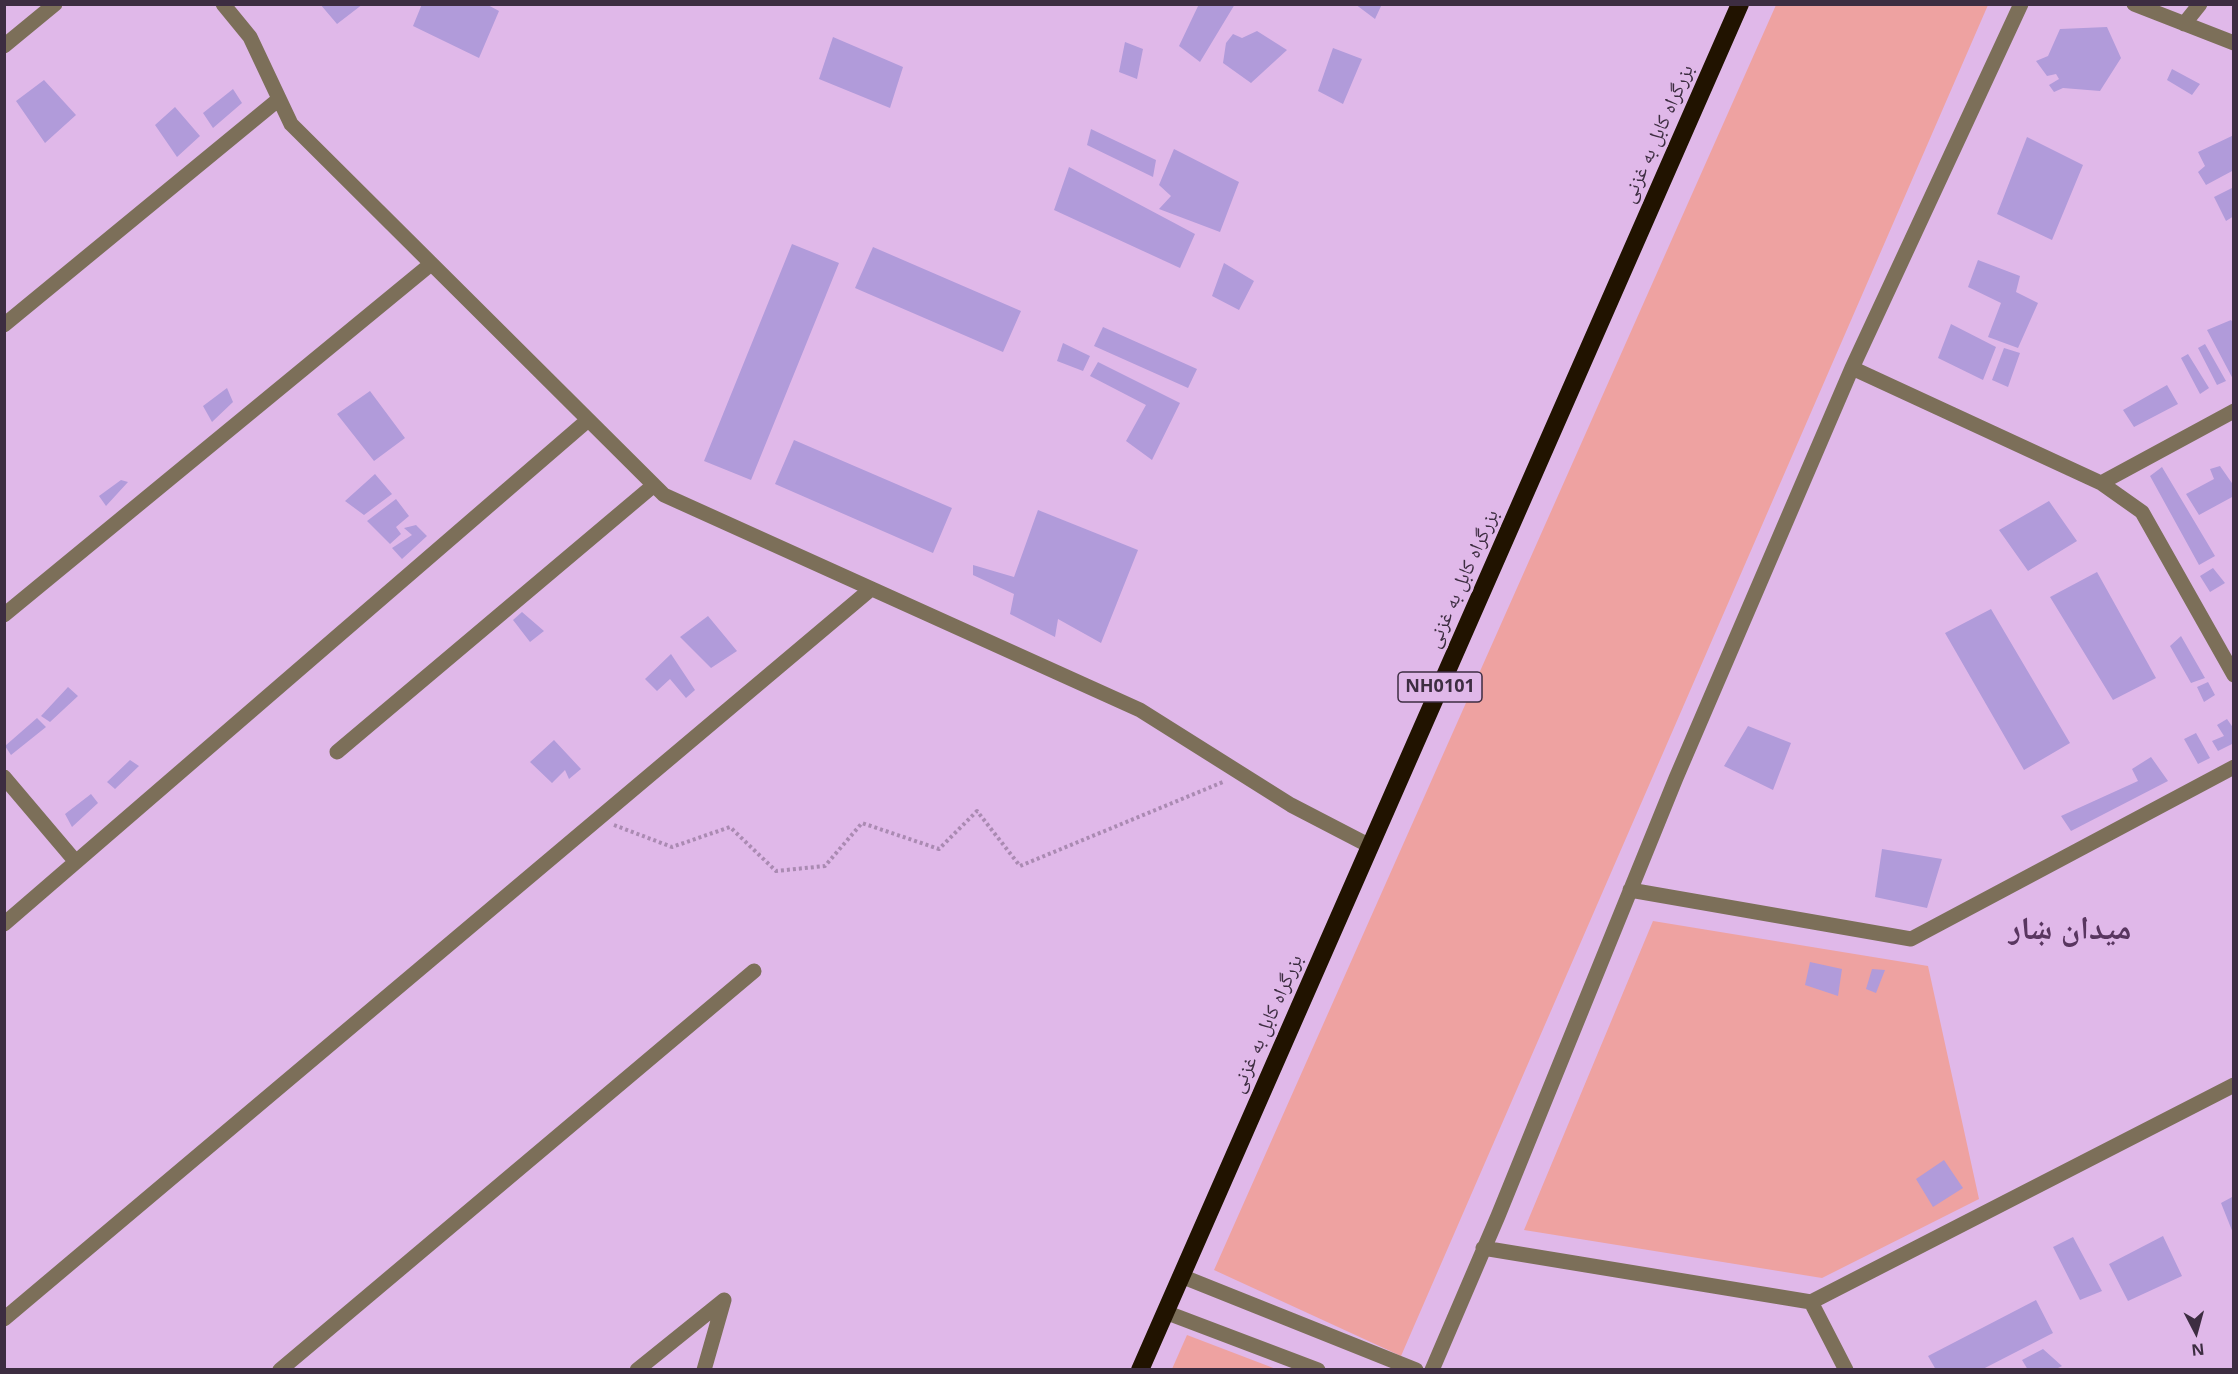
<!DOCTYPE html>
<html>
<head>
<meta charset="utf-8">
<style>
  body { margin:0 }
  #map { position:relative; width:2238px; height:1374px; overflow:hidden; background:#e0b8e9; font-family:"Open Sans",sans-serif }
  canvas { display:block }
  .frame { position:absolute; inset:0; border:6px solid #3d2d41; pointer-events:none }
  .north { position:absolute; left:2166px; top:1302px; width:60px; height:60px; -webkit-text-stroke:4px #e0b8e9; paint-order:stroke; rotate:174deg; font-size:16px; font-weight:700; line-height:24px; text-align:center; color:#3d2d41 }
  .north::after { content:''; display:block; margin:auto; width:21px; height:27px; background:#3d2d41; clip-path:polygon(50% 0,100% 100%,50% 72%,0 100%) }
</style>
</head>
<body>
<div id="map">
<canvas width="2238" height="1374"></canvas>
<div class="frame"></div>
<div class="north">N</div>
</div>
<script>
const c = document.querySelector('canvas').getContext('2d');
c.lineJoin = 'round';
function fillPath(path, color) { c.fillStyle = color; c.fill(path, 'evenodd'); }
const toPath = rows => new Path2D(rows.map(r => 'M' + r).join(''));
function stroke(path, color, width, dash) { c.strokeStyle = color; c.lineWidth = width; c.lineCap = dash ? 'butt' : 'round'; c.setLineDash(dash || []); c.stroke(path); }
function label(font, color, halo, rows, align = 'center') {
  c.font = font + ' "Open Sans","Noto Naskh Arabic",sans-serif'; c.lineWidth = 6; c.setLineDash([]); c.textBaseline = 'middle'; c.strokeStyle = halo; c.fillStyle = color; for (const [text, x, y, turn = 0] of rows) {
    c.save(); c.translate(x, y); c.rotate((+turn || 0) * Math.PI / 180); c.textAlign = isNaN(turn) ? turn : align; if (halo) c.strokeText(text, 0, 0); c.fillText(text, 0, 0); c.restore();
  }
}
const green = toPath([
  [1776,5,1988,5,1401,1356,1214,1270],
  [1653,921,1928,966,1979,1199,1822,1278,1524,1230],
  [1187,1335,1276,1369,1172,1369]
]);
const building = toPath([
  [320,4,363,4,337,24],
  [422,4,486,4,499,11,479,58,413,26],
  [1199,4,1235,4,1200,62,1179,46],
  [1355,4,1382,4,1375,19],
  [2107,27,2121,58,2100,91,2063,88,2054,92,2049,85,2059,79,2056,74,2047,76,2036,61,2048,56,2060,29],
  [1257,31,1287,50,1251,83,1223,63,1226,43,1233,34,1242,38],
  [833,37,903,67,890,108,819,79],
  [1125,42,1143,49,1137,79,1119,72],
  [1333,48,1362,59,1343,104,1318,91],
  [2172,69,2200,84,2192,95,2167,80],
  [44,80,76,115,45,143,16,101],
  [233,89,242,103,213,128,203,113],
  [175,107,200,136,177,157,155,125],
  [1091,129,1156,160,1153,177,1087,145],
  [2234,135,2234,170,2206,185,2198,172,2205,166,2198,152],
  [2027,137,2083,165,2052,240,1997,214],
  [1174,149,1239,182,1220,232,1159,209,1171,196,1159,185],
  [1069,167,1195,234,1180,268,1054,210],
  [2234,187,2234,216,2226,221,2214,197],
  [792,244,839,263,751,480,704,461],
  [873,247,1021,311,1003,352,855,288],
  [1978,260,2020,276,2016,292,2038,303,2018,348,1988,337,2001,303,1968,287],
  [1224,263,1254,281,1239,310,1212,296],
  [2231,320,2234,324,2234,381,2207,330],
  [1951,324,1996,347,1983,380,1938,358],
  [1103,327,1197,369,1188,388,1094,346],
  [1063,343,1090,356,1083,371,1057,361],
  [2205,344,2226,381,2217,385,2198,348],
  [2004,348,2020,353,2008,387,1992,380],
  [2188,354,2209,388,2200,394,2181,358],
  [1098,362,1180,403,1152,460,1126,441,1146,405,1090,376],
  [2167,385,2178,404,2134,427,2123,410],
  [227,388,233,402,212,422,203,406],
  [370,391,405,438,374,461,337,414],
  [794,440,952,508,933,553,775,484],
  [2220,466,2234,486,2234,496,2199,515,2186,494,2214,479,2210,469],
  [2162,467,2215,556,2199,565,2150,476],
  [375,474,392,494,364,515,345,501],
  [121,480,128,482,106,506,99,496],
  [396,499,409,516,396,527,401,534,390,544,367,521],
  [2049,501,2077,541,2028,571,1999,530],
  [1038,510,1138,550,1101,643,1058,619,1055,637,1010,614,1014,594,973,575,973,565,1014,577],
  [416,525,427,536,402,559,392,548,412,535,404,528],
  [2213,568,2225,583,2210,592,2200,576],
  [2097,572,2156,678,2113,700,2050,597],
  [1991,609,2070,743,2024,770,1945,633],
  [522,612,544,631,530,642,513,620],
  [708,616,737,651,711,668,680,637],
  [2181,636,2205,678,2191,683,2170,646],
  [671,654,695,690,686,698,670,679,657,691,645,679],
  [2208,682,2215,695,2204,702,2197,687],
  [68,687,78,696,50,722,41,716],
  [37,718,46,727,11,755,5,746],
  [2227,719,2234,729,2234,743,2218,751,2212,741,2224,736,2217,725],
  [1748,726,1791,743,1773,790,1724,766],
  [2196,733,2210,758,2198,764,2184,739],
  [554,740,581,769,569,779,565,770,552,783,530,762],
  [2151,757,2168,781,2071,831,2061,816,2138,781,2132,769],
  [130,760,139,766,115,789,107,782],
  [91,794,98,803,72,827,65,814],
  [1882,849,1942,859,1927,908,1875,897],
  [1810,962,1842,969,1838,996,1805,985],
  [1872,969,1885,970,1876,993,1866,989],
  [1944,1160,1963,1188,1933,1207,1916,1179],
  [2234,1196,2234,1233,2233,1233,2221,1203],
  [2163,1236,2182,1276,2128,1301,2109,1264],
  [2073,1237,2102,1291,2080,1300,2053,1247],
  [2036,1300,2053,1333,1981,1370,1936,1370,1928,1356],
  [2043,1349,2062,1366,2054,1370,2028,1370,2022,1360]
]);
const path = toPath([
  [614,825,672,847,730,827,776,871,825,866,862,823,939,849,977,811,1020,866,1223,782]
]);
const minor = toPath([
  [223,4,250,37,291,124,664,495,1140,710,1291,805,1370,846],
  [2134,4,2234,43],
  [2184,24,2200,4],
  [4,46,55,4],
  [4,325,279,99],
  [1852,368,2101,483,2234,411],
  [2101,483,2142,512,2234,675],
  [4,615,431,264],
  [337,752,654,485],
  [4,777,76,862],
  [1630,890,1911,939,2234,767],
  [4,924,588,420],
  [1483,1248,1811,1302,2234,1085],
  [1181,1276,1416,1370],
  [1811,1302,1846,1370],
  [1165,1312,1318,1370],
  [4,1319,871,589],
  [280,1370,754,971],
  [637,1370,724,1300],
  [704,1370,724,1300],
  [1432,1370,1498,1216,1676,778,1852,368,2021,4]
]);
const highway = toPath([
  [1140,1370,1740,4]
]);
const shields = [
  [1440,687,84]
];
const shieldNames = [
  ["NH0101",1440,687]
];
const streetNames = [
  ["بزرگراه کابل به غزنی",1658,134,-66],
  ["بزرگراه کابل به غزنی",1463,579,-66],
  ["بزرگراه کابل به غزنی",1267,1024,-66]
];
const townNames = [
  ["میدان ښار",2070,930]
];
fillPath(green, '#eea2a1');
fillPath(building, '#b19bda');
stroke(path, '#aa8ab2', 4, [3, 3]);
stroke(minor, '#7c6f59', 15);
stroke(highway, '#211300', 18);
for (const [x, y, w] of shields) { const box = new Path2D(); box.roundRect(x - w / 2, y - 15, w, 30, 4.5); c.fillStyle = '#e0b8e9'; c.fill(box); stroke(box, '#3d2d41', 1.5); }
label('bold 18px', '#3d2d41', null, shieldNames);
label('20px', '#3d2d41', '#e0b8e9', streetNames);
label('bold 32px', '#593660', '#e0b8e9', townNames);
</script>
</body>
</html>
